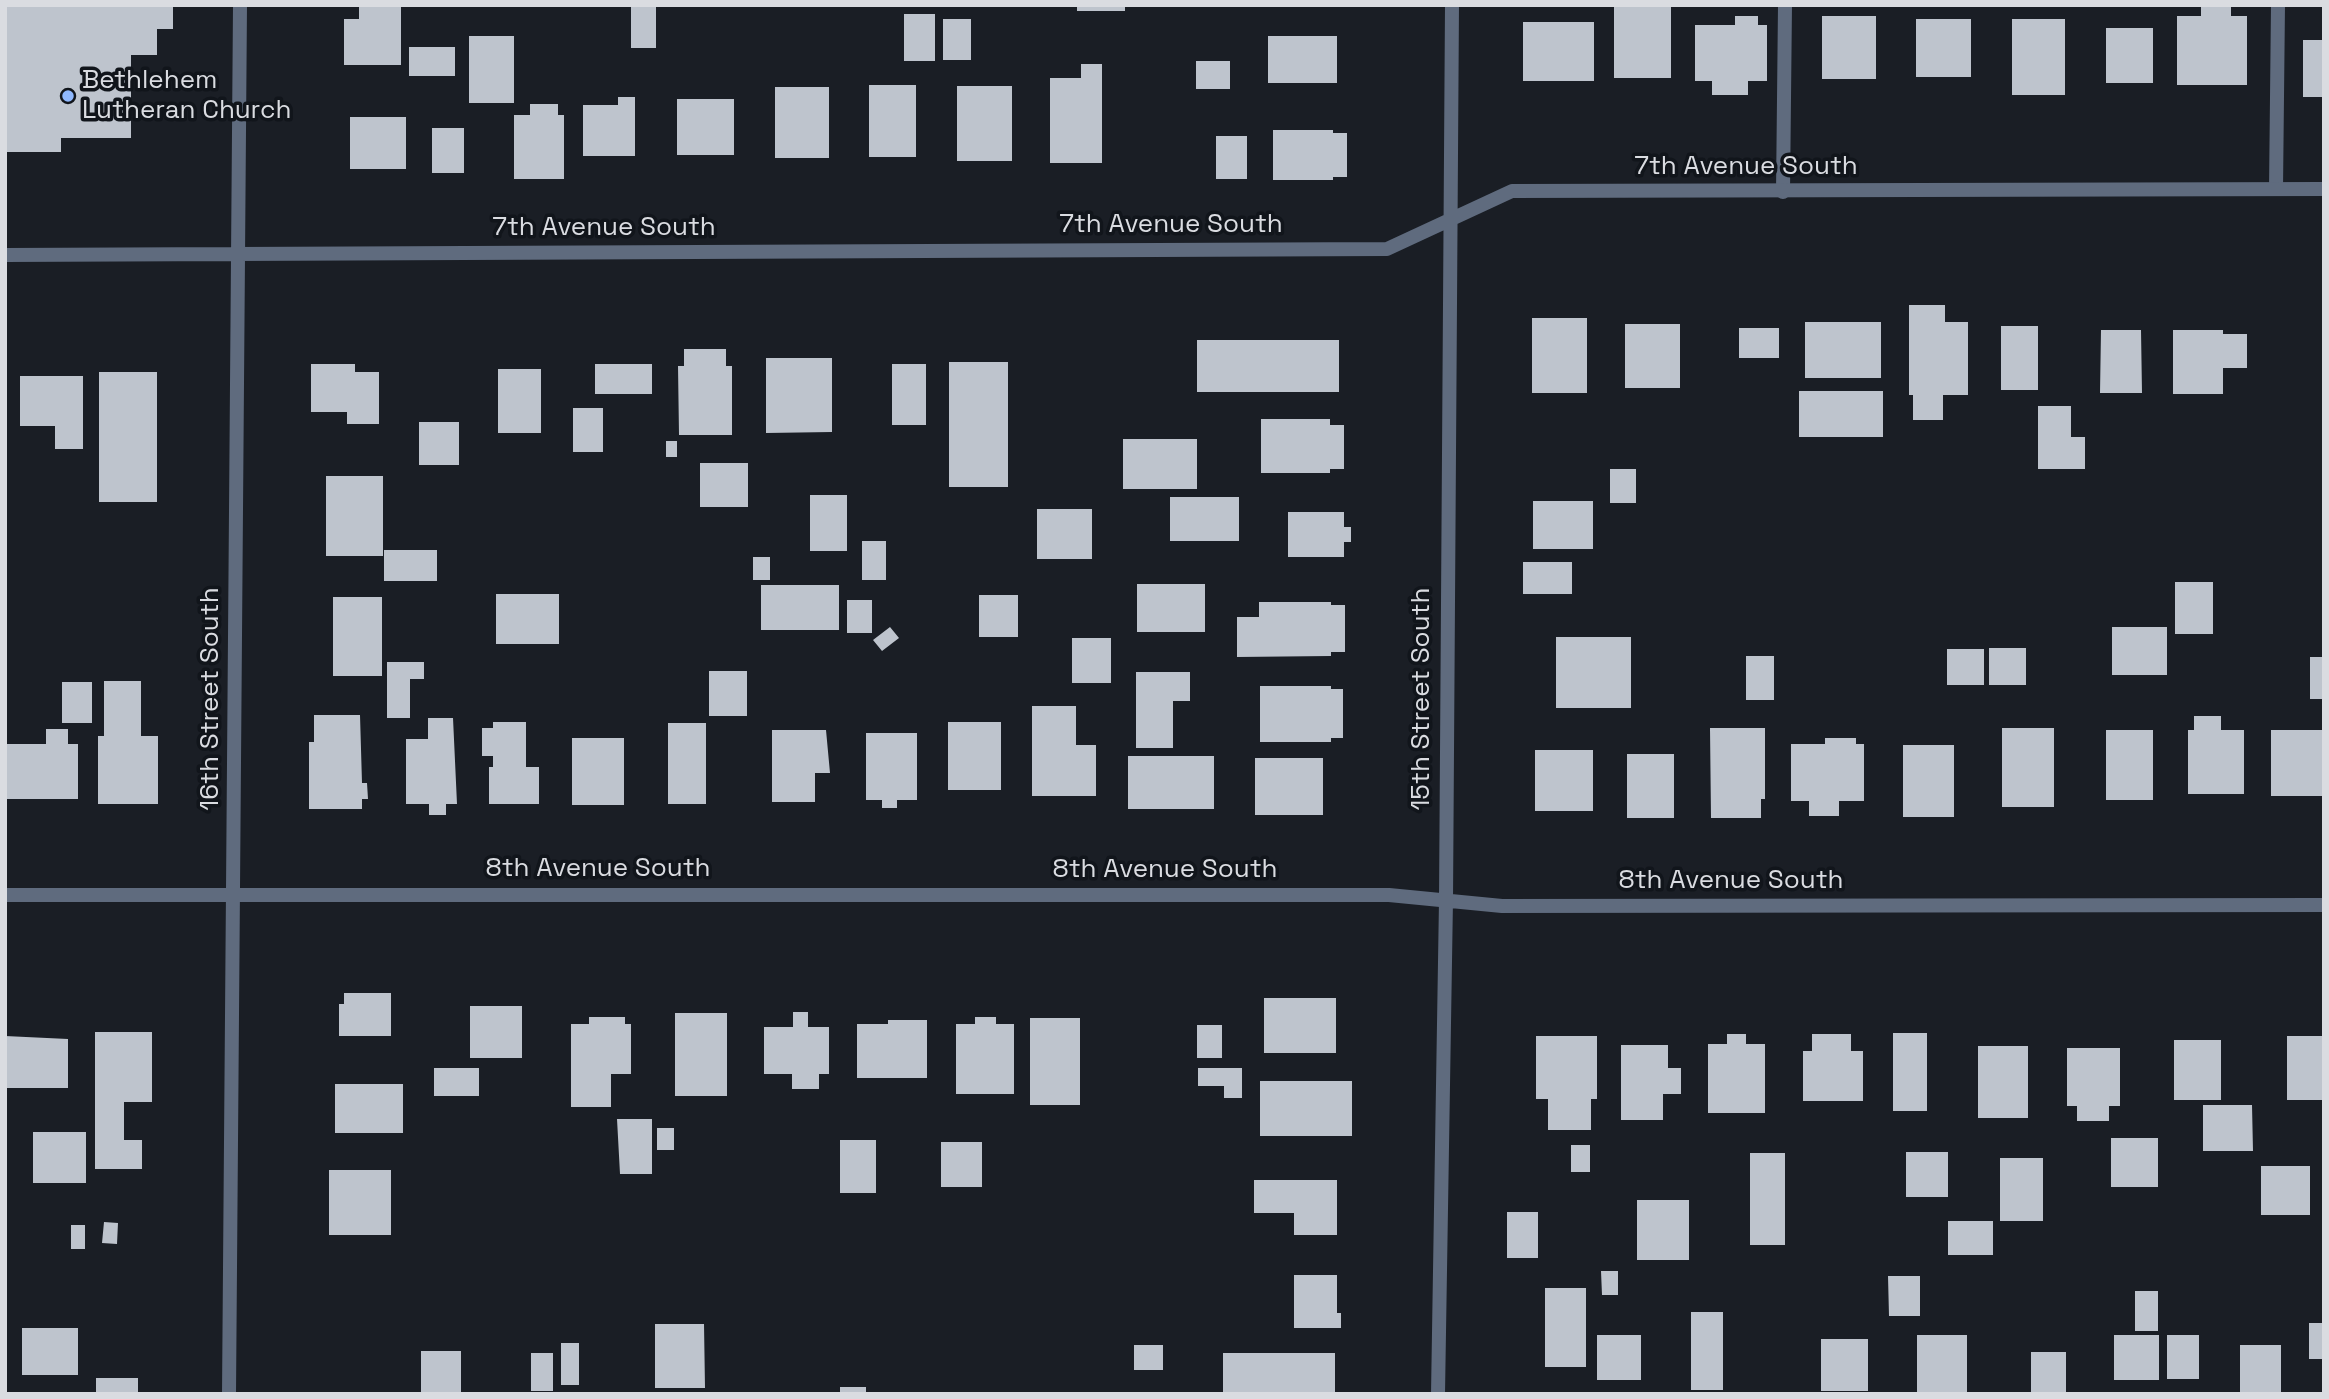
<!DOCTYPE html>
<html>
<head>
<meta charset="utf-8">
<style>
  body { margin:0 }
  #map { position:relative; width:2329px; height:1399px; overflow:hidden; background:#1a1e25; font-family:"Space Grotesk",sans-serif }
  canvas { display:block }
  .frame { position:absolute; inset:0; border:7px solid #dadce1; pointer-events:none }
</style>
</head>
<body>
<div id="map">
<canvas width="2329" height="1399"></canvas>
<div class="frame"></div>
</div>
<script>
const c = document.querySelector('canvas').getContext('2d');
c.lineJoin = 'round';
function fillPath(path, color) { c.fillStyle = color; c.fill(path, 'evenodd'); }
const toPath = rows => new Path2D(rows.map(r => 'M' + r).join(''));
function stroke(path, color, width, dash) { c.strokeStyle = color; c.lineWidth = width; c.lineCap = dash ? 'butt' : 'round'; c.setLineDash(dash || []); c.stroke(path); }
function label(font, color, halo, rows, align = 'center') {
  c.font = font + ' "Space Grotesk",sans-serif'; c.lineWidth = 7; c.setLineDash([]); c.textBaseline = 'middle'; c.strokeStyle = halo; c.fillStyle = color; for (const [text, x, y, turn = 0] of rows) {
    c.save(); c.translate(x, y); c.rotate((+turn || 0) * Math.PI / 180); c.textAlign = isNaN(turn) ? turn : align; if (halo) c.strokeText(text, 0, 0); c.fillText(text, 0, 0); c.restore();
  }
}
const building = toPath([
  [5,5,173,5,173,29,157,29,157,55,131,55,131,138,61,138,61,152,5,152],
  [359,5,401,5,401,65,344,65,344,19,359,19],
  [631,5,656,5,656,48,631,48],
  [1077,5,1125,5,1125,11,1077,11],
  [1614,5,1671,5,1671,78,1614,78],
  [2201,5,2231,5,2231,16,2247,16,2247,85,2177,85,2177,16,2201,16],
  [904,14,935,14,935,61,904,61],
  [1735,16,1758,16,1758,25,1767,25,1767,81,1748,81,1748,95,1712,95,1712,81,1695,81,1695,25,1735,25],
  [1822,16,1876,16,1876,79,1822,79],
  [943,19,971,19,971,60,943,60],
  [1916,19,1971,19,1971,77,1916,77],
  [2012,19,2065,19,2065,95,2012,95],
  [1523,22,1594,22,1594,81,1523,81],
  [2106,28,2153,28,2153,83,2106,83],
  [469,36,514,36,514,103,469,103],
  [1268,36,1337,36,1337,83,1268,83],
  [2303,40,2324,40,2324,97,2303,97],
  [409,47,455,47,455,76,409,76],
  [1196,61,1230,61,1230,89,1196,89],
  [1081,64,1102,64,1102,163,1050,163,1050,78,1081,78],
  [869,85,916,85,916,157,869,157],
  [957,86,1012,86,1012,161,957,161],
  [775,87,829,87,829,158,775,158],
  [618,97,635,97,635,156,583,156,583,105,618,105],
  [677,99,734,99,734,155,677,155],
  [530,104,558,104,558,115,564,115,564,179,514,179,514,115,530,115],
  [350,117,406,117,406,169,350,169],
  [432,128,464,128,464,173,432,173],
  [1273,130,1333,130,1333,133,1347,133,1347,177,1333,177,1333,180,1273,180],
  [1216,136,1247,136,1247,179,1216,179],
  [1909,305,1945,305,1945,322,1968,322,1968,395,1943,395,1943,420,1913,420,1913,395,1909,395],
  [1532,318,1587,318,1587,393,1532,393],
  [1805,322,1881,322,1881,378,1805,378],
  [1625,324,1680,324,1680,388,1625,388],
  [2001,326,2038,326,2038,390,2001,390],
  [1739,328,1779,328,1779,358,1739,358],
  [2101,330,2141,330,2142,393,2100,393],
  [2173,330,2223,330,2223,334,2247,334,2247,368,2223,368,2223,394,2173,394],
  [1197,340,1339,340,1339,392,1197,392],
  [684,349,726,349,726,366,732,366,732,435,679,435,678,366,684,366],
  [766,358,832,358,832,432,766,433],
  [949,362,1008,362,1008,487,949,487],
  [311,364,355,364,355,372,379,372,379,424,347,424,347,412,311,412],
  [595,364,652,364,652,394,595,394],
  [892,364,926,364,926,425,892,425],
  [498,369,541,369,541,433,498,433],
  [99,372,157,372,157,502,99,502],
  [20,376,83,376,83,449,55,449,55,426,20,426],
  [1799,391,1883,391,1883,437,1799,437],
  [2038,406,2071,406,2071,437,2085,437,2085,469,2038,469],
  [573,408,603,408,603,452,573,452],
  [1261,419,1330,419,1330,425,1344,425,1344,469,1330,469,1330,473,1261,473],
  [419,422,459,422,459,465,419,465],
  [1123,439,1197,439,1197,489,1123,489],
  [666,441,677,441,677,457,666,457],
  [700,463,748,463,748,507,700,507],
  [1610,469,1636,469,1636,503,1610,503],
  [326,476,383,476,383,556,326,556],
  [810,495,847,495,847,551,810,551],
  [1170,497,1239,497,1239,541,1170,541],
  [1533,501,1593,501,1593,549,1533,549],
  [1037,509,1092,509,1092,559,1037,559],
  [1288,512,1344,512,1344,527,1351,527,1351,542,1344,542,1344,557,1288,557],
  [862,541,886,541,886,580,862,580],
  [384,550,437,550,437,581,384,581],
  [753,557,770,557,770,580,753,580],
  [1523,562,1572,562,1572,594,1523,594],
  [2175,582,2213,582,2213,634,2175,634],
  [1137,584,1205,584,1205,632,1137,632],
  [761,585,839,585,839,630,761,630],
  [496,594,559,594,559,644,496,644],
  [979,595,1018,595,1018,637,979,637],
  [333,597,382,597,382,676,333,676],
  [847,600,872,600,872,633,847,633],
  [1259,602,1331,602,1331,605,1345,605,1345,652,1331,652,1331,656,1237,657,1237,617,1259,617],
  [890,627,899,638,882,651,873,640],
  [2112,627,2167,627,2167,675,2112,675],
  [1556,637,1631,637,1631,708,1556,708],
  [1072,638,1111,638,1111,683,1072,683],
  [1989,648,2026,648,2026,685,1989,685],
  [1947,649,1984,649,1984,685,1947,685],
  [1746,656,1774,656,1774,700,1746,700],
  [2310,657,2324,657,2324,699,2310,699],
  [387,662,424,662,424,679,410,679,410,718,387,718],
  [709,671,747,671,747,716,709,716],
  [1136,672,1190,672,1190,701,1173,701,1173,748,1136,748],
  [104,681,141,681,141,736,158,736,158,804,98,804,98,736,104,736],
  [62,682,92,682,92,723,62,723],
  [1260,686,1331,686,1331,689,1343,689,1343,738,1331,738,1331,742,1260,742],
  [1032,706,1076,706,1076,745,1096,745,1096,796,1032,796],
  [314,715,360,715,362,783,367,783,368,799,362,799,362,809,309,809,309,742,314,742],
  [2194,716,2221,716,2221,730,2244,730,2244,794,2188,794,2188,730,2194,730],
  [428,718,453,718,457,804,446,804,446,815,429,815,429,804,406,804,406,739,428,739],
  [493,722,526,722,526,767,539,767,539,804,489,804,489,767,493,767,493,756,482,756,482,728,493,728],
  [948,722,1001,722,1001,790,948,790],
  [668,723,706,723,706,804,668,804],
  [1710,728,1765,728,1765,799,1761,799,1761,818,1711,818],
  [2002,728,2054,728,2054,807,2002,807],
  [46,729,68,729,68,744,78,744,78,799,6,799,6,744,46,744],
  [772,730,826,730,830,773,815,773,815,802,772,802],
  [2106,730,2153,730,2153,800,2106,800],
  [2271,730,2324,730,2324,796,2271,796],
  [866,733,917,733,917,800,897,800,897,808,882,808,882,800,866,800],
  [572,738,624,738,624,805,572,805],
  [1825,738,1856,738,1856,744,1864,744,1864,801,1839,801,1839,816,1809,816,1809,801,1791,801,1791,744,1825,744],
  [1903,745,1954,745,1954,817,1903,817],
  [1535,750,1593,750,1593,811,1535,811],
  [1627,754,1674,754,1674,818,1627,818],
  [1128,756,1214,756,1214,809,1128,809],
  [1255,758,1323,758,1323,815,1255,815],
  [344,993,391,993,391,1036,339,1036,339,1004,344,1004],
  [1264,998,1336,998,1336,1053,1264,1053],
  [470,1006,522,1006,522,1058,470,1058],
  [793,1012,808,1012,808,1027,829,1027,829,1074,819,1074,819,1089,792,1089,792,1074,764,1074,764,1027,793,1027],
  [675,1013,727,1013,727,1096,675,1096],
  [589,1017,625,1017,625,1024,631,1024,631,1074,611,1074,611,1107,571,1107,571,1024,589,1024],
  [975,1017,996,1017,996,1024,1014,1024,1014,1094,956,1094,956,1024,975,1024],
  [1030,1018,1080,1018,1080,1105,1030,1105],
  [888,1020,927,1020,927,1078,857,1078,857,1024,888,1024],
  [1197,1025,1222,1025,1222,1058,1197,1058],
  [95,1032,152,1032,152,1102,124,1102,124,1140,142,1140,142,1169,95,1169],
  [1893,1033,1927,1033,1927,1111,1893,1111],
  [1727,1034,1746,1034,1746,1044,1765,1044,1765,1113,1708,1113,1708,1044,1727,1044],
  [1812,1034,1851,1034,1851,1051,1863,1051,1863,1101,1803,1101,1803,1051,1812,1051],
  [5,1036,68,1039,68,1088,5,1088],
  [1536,1036,1597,1036,1597,1099,1591,1099,1591,1130,1548,1130,1548,1099,1536,1099],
  [2287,1036,2324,1036,2324,1100,2287,1100],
  [2174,1040,2221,1040,2221,1100,2174,1100],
  [1621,1045,1668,1045,1668,1068,1681,1068,1681,1094,1663,1094,1663,1120,1621,1120],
  [1978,1046,2028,1046,2028,1118,1978,1118],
  [2067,1048,2120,1048,2120,1106,2109,1106,2109,1121,2077,1121,2077,1106,2067,1106],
  [434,1068,479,1068,479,1096,434,1096],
  [1198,1068,1242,1068,1242,1098,1224,1098,1224,1086,1198,1086],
  [1260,1081,1352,1081,1352,1136,1260,1136],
  [335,1084,403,1084,403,1133,335,1133],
  [2203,1105,2252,1105,2253,1151,2203,1151],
  [617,1119,652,1119,652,1174,620,1174],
  [657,1128,674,1128,674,1150,657,1150],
  [33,1132,86,1132,86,1183,33,1183],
  [2111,1138,2158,1138,2158,1187,2111,1187],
  [840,1140,876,1140,876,1193,840,1193],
  [941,1142,982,1142,982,1187,941,1187],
  [1571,1145,1590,1145,1590,1172,1571,1172],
  [1906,1152,1948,1152,1948,1197,1906,1197],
  [1750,1153,1785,1153,1785,1245,1750,1245],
  [2000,1158,2043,1158,2043,1221,2000,1221],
  [2261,1166,2310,1166,2310,1215,2261,1215],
  [329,1170,391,1170,391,1235,329,1235],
  [1254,1180,1337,1180,1337,1235,1294,1235,1294,1213,1254,1213],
  [1637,1200,1689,1200,1689,1260,1637,1260],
  [1507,1212,1538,1212,1538,1258,1507,1258],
  [1948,1221,1993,1221,1993,1255,1948,1255],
  [104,1222,118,1223,117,1244,102,1243],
  [71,1225,85,1225,85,1249,71,1249],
  [1601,1271,1618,1271,1618,1295,1602,1295],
  [1294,1275,1337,1275,1337,1313,1341,1313,1341,1328,1294,1328],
  [1888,1276,1920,1276,1920,1316,1889,1316],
  [1545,1288,1586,1288,1586,1367,1545,1367],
  [2135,1291,2158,1291,2158,1331,2135,1331],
  [1691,1312,1723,1312,1723,1390,1691,1390],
  [2309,1323,2324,1323,2324,1359,2309,1359],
  [655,1324,704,1324,705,1388,655,1388],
  [22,1328,78,1328,78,1375,22,1375],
  [1597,1335,1641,1335,1641,1380,1597,1380],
  [1917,1335,1967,1335,1967,1394,1917,1394],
  [2114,1335,2159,1335,2159,1380,2114,1380],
  [2167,1335,2199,1335,2199,1379,2167,1379],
  [1821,1339,1868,1339,1868,1391,1821,1391],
  [561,1343,579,1343,579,1385,561,1385],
  [1134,1345,1163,1345,1163,1370,1134,1370],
  [2240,1345,2281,1345,2281,1394,2240,1394],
  [421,1351,461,1351,461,1394,421,1394],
  [2031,1352,2066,1352,2066,1394,2031,1394],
  [531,1353,553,1353,553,1391,531,1391],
  [1223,1353,1335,1353,1335,1392,1223,1394],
  [96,1378,138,1378,138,1394,96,1394],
  [840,1387,866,1387,866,1394,840,1394]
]);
const service = toPath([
  [2276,189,2278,5],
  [1783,192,1785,5]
]);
const minor = toPath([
  [5,255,1387,249,1512,191,2324,189],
  [5,895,1389,895,1502,906,2324,905],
  [229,1394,240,5],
  [1438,1394,1446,900,1452,5]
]);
const markers = [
  [68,96,7,"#8fb8fd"]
];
const poiNames = [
  ["Bethlehem",82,81],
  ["Lutheran Church",82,111]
];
const streetNames = [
  ["7th Avenue South",1746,167],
  ["7th Avenue South",1171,225],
  ["7th Avenue South",604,228],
  ["16th Street South",211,699,-90],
  ["15th Street South",1422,699,-90],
  ["8th Avenue South",598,869],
  ["8th Avenue South",1165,870],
  ["8th Avenue South",1731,881]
];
fillPath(building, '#bec4cd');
stroke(service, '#5f6b7e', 14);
stroke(minor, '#5f6b7e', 14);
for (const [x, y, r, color] of markers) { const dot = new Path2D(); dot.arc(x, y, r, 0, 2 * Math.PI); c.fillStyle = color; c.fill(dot); stroke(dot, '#11151b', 2.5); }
label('26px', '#dadce1', '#11151b', poiNames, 'left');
label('26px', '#dadce1', '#11151b', streetNames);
</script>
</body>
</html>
